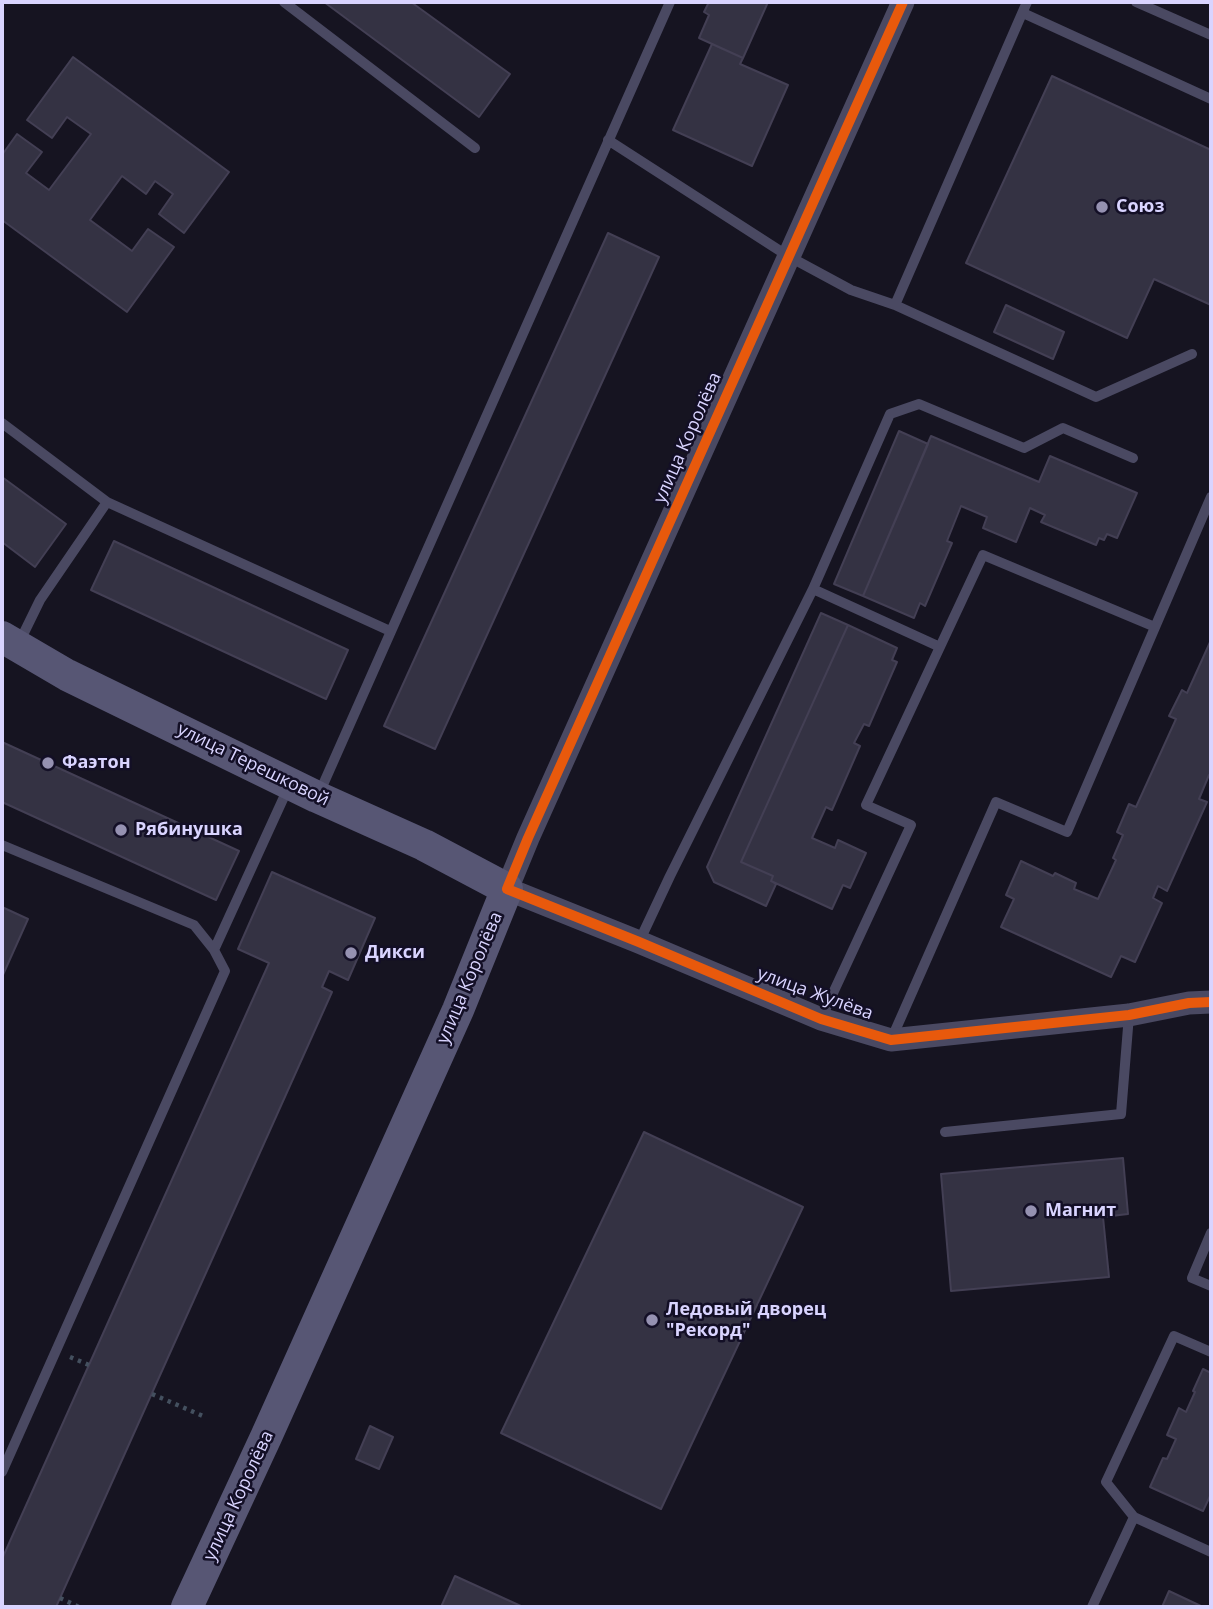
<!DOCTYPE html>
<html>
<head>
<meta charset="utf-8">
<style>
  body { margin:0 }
  #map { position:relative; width:1213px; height:1609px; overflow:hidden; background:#161421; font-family:"Open Sans",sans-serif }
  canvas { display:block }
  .frame { position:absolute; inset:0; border:4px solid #d9d4ff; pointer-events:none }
</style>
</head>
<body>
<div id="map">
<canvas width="1213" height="1609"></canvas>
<div class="frame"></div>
</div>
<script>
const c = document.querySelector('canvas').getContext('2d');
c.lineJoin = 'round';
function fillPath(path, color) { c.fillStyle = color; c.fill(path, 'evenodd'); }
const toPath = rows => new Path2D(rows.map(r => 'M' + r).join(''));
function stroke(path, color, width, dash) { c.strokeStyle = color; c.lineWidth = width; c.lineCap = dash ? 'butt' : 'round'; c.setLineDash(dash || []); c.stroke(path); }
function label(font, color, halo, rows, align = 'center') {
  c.font = font + ' "Open Sans",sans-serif'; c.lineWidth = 5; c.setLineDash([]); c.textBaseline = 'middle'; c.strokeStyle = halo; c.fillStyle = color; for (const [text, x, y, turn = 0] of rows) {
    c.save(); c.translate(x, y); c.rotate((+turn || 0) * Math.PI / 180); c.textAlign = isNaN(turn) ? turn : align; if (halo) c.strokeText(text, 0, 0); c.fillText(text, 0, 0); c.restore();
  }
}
const building = toPath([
  [324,2,411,2,510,74,479,117,324,2],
  [709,2,768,2,743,58,699,38,709,15,704,12,709,2],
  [712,44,743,58,740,64,788,85,752,166,673,130,712,44],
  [73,57,229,172,184,233,159,214,173,194,155,181,146,194,122,176,90,220,132,251,148,229,174,247,127,312,2,220,2,155,17,134,42,152,26,173,49,190,91,134,67,117,52,138,27,120,73,57],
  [1052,76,1211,150,1211,305,1154,279,1127,338,966,263,1052,76],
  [608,233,659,257,435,749,384,726,608,233],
  [1006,305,1064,332,1053,359,994,332,1006,305],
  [899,431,928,444,863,596,834,584,899,431],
  [931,436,1039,482,1050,456,1137,493,1117,538,1107,534,1104,540,1099,538,1096,545,1041,522,1045,515,1030,508,1016,542,983,528,987,517,961,506,947,541,952,543,925,606,920,603,914,618,863,596,931,436],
  [2,477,66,524,35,567,2,542,2,477],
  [114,541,348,650,326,699,91,590,114,541],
  [821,613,848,625,741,862,773,876,771,881,776,884,766,906,714,882,707,867,821,613],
  [848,625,897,648,892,660,897,662,869,726,864,724,854,743,860,746,832,810,826,807,812,838,835,848,838,840,866,853,850,888,843,885,832,909,771,881,773,876,741,862,848,625],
  [1211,640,1211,776,1209,775,1199,799,1207,802,1167,891,1158,886,1153,898,1162,903,1135,962,1121,956,1111,977,1001,927,1014,899,1006,895,1021,861,1053,876,1055,873,1076,883,1074,889,1098,899,1116,860,1113,858,1123,835,1117,832,1129,804,1136,807,1176,719,1169,716,1182,690,1187,693,1211,640],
  [2,742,239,851,216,900,2,802,2,742],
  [272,872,375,918,348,980,329,971,322,987,332,992,56,1607,2,1607,2,1559,269,963,238,949,272,872],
  [2,907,28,919,2,977,2,907],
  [644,1132,803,1207,661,1509,501,1433,644,1132],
  [1123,1158,1128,1214,1103,1217,1109,1277,951,1291,941,1174,1123,1158],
  [1203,1369,1211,1373,1211,1494,1203,1511,1150,1487,1163,1458,1167,1459,1176,1439,1167,1435,1179,1408,1186,1412,1195,1392,1193,1391,1203,1369],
  [370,1426,393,1437,379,1469,356,1459,370,1426],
  [455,1576,523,1607,441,1607,455,1576],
  [1169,1591,1203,1607,1162,1607,1169,1591]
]);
const path = toPath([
  [70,1357,89,1365],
  [152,1394,203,1416],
  [60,1598,79,1607]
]);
const service = toPath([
  [284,2,475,148],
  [1136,2,1211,35],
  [1023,13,1211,99],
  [608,140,788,256,851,290,895,305,1027,2],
  [895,305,1096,397,1192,354],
  [2,423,107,502,390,631],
  [18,645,40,600,107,502],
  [940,647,813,589,890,414,919,404,1024,448,1063,428,1133,458],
  [318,796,670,2],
  [2,845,194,925,214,950],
  [639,942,670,876,813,589],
  [821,1019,911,825,866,805,983,555,1155,627],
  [891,1040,996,802,1067,832,1211,497],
  [945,1132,1121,1114,1129,1015],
  [1211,1233,1192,1278,1211,1286],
  [1211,1352,1174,1336,1106,1482,1134,1517,1211,1552],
  [2,1472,225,971,214,950,289,786],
  [1092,1607,1134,1517]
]);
const minor = toPath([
  [903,2,528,838,507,889,639,942,821,1019,891,1040,1129,1015,1189,1003,1211,1002]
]);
const secondary = toPath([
  [2,637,67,675,317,797,424,845,507,889,458,1010,266,1437,187,1607]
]);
const cycleway = toPath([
  [903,2,528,838,507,889,639,942,821,1019,891,1040,1129,1015,1189,1003,1211,1002]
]);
const markers = [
  [1102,207,7,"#9591b1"],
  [48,763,7,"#9591b1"],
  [121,830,7,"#9591b1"],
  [351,953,7,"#9591b1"],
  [1031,1211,7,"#9591b1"],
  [652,1320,7,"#9591b1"]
];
const poiNames = [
  ["Союз",1116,207],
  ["Фаэтон",62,763],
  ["Рябинушка",135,830],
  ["Дикси",365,953],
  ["Магнит",1045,1211],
  ["Ледовый дворец",666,1310],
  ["\"Рекорд\"",666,1331]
];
const streetNames = [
  ["улица Королёва",688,438,-66],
  ["улица Терешковой",253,765,26],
  ["улица Королёва",470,978,-67],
  ["улица Жулёва",815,994,20],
  ["улица Королёва",239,1496,-65]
];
fillPath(building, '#343243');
stroke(building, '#433f54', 2);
stroke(path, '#44505f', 4.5, [3.5, 5]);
stroke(service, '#4a4962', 10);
stroke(minor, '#4a4962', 23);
stroke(secondary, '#575674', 32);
stroke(cycleway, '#e8590c', 10);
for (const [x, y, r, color] of markers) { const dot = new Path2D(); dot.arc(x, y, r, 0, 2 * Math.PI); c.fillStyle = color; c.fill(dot); stroke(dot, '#130f26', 2.5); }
label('bold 18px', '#d9d4ff', '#130f26', poiNames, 'left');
label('18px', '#d9d4ff', '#130f26', streetNames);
</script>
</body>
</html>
